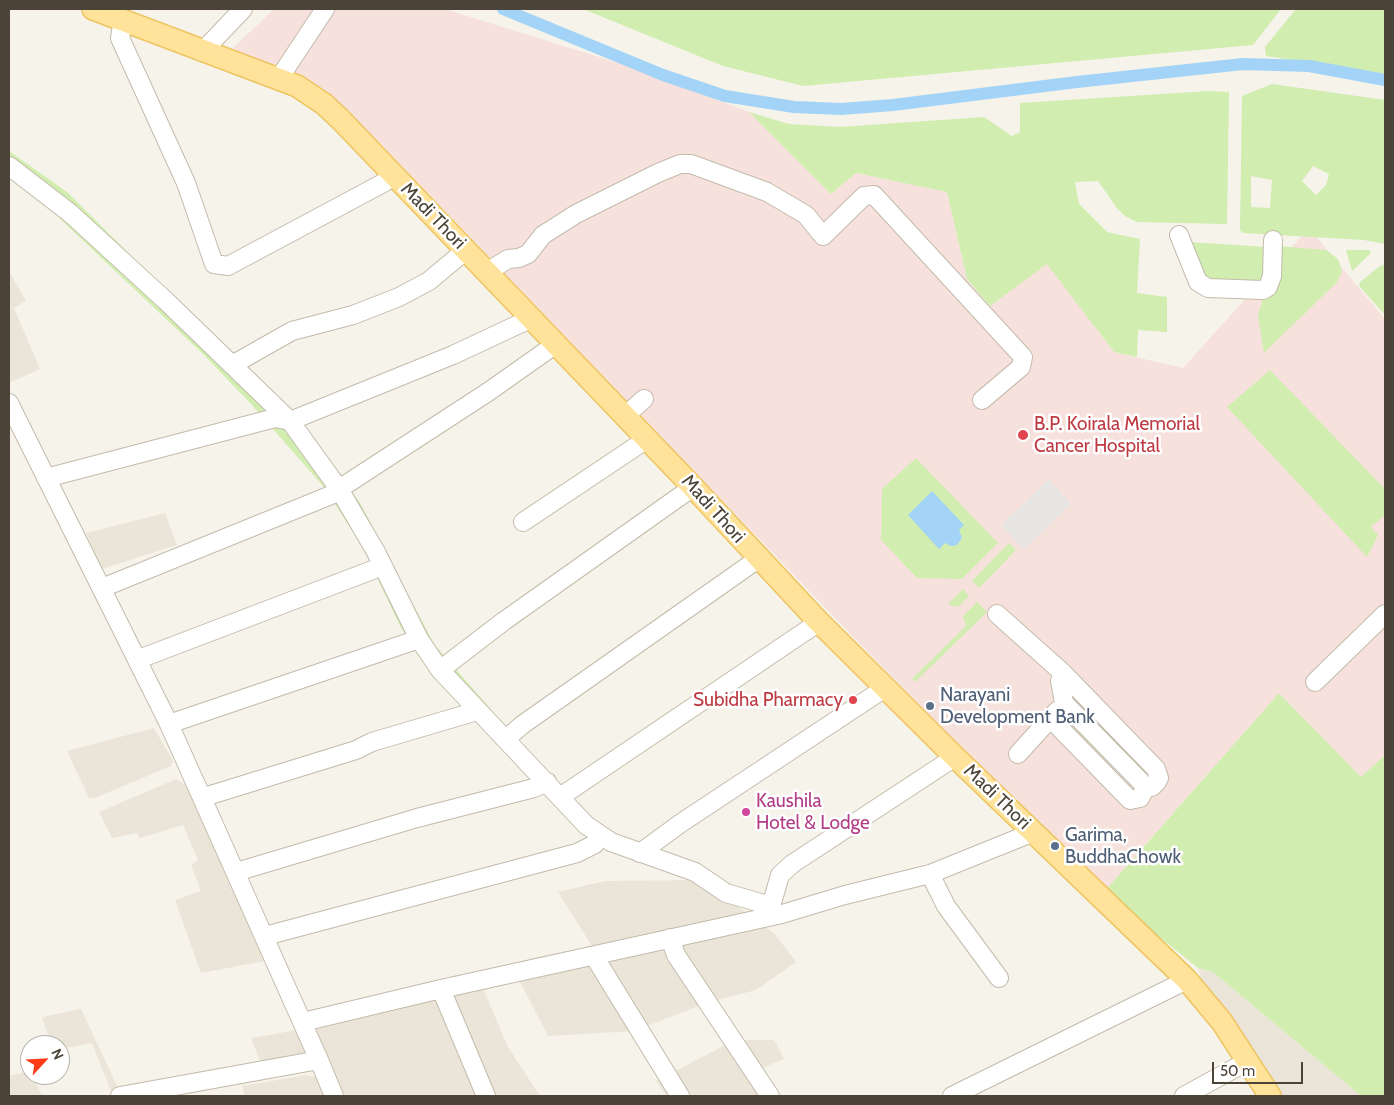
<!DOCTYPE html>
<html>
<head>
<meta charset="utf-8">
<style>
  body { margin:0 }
  #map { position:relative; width:1394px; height:1105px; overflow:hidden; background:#f6f3ea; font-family:Cabin,sans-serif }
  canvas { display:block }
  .frame { position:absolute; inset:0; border:10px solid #4b4337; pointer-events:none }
  .north { position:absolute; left:20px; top:1035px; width:50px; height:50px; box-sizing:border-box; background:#fff; border:1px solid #b7b4af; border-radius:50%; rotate:65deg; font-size:14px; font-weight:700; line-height:20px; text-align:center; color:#4b4337 }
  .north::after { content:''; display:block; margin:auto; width:18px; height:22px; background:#ff3c18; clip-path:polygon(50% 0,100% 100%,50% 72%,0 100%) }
  .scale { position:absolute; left:1212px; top:1062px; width:91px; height:22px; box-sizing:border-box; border:2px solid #4b4337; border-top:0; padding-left:6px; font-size:15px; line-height:18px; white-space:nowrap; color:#4b4337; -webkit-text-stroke:4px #fff; paint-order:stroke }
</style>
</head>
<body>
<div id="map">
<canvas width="1394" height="1105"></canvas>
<div class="frame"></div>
<div class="north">N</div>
<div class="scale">50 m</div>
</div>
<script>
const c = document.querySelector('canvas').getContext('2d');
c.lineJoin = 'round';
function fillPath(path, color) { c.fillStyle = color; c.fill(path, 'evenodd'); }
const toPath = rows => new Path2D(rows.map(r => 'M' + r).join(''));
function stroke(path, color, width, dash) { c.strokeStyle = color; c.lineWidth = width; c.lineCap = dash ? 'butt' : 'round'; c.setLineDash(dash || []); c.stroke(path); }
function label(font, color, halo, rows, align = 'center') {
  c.font = font + ' Cabin,sans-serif'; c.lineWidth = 5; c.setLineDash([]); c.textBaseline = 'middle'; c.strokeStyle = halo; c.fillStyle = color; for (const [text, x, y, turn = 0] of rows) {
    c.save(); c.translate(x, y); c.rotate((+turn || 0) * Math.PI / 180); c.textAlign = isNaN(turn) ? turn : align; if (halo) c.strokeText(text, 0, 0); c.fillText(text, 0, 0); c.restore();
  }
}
const residential = toPath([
  [9,271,26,301,14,308,40,369,9,383],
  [165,513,177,545,102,569,86,533],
  [154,728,173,761,171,766,95,798,89,798,67,751],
  [176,779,189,787,265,961,201,973,175,900,201,891,191,865,198,860,183,825,140,838,137,833,112,838,99,812],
  [701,880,774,933,796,962,756,990,709,1002,634,1031,548,1036,518,978,482,986,508,1047,540,1096,345,1096,315,1030,410,1003,529,959,592,946,558,892,605,881],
  [1198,968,1213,972,1361,1096,1281,1096,1202,982],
  [81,1009,118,1088,111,1091,92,1043,60,1049,60,1045,51,1045,42,1017],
  [297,1030,308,1051,305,1055,260,1061,251,1038],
  [735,1040,774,1040,777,1045,784,1059,760,1069,772,1096,667,1096,656,1081],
  [30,1071,42,1096,9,1096,9,1076],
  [306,1075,316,1077,324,1096,245,1096,242,1086]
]);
const medical = toPath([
  [274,9,445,9,631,67,749,112,831,194,856,173,947,192,967,279,990,306,1047,263,1114,352,1183,368,1309,228,1385,319,1385,755,1361,778,1279,693,1104,892,856,640,384,147,324,90,309,81,229,52]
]);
const green = toPath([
  [583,9,1281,9,1253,45,803,86,723,66],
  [1296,9,1385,9,1385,74,1266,56,1265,47],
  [1272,84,1385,100,1385,244,1364,240,1243,233,1240,230,1242,96],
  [1313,166,1329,174,1326,185,1316,195,1302,181],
  [1251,176,1272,180,1270,208,1251,207],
  [1209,91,1229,92,1227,224,1137,222,1125,216,1117,208,1098,181,1075,182,1079,204,1107,232,1140,239,1137,293,1167,297,1167,332,1138,330,1137,357,1114,352,1047,264,990,306,967,279,947,192,856,173,831,194,749,112,789,124,840,127,984,117,1012,136,1020,132,1020,103],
  [9,151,67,192,291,414,359,501,434,644,494,713,496,737,429,671,401,628,361,544,323,486,251,404,204,355,55,214,9,178],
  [1189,242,1267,247,1266,282,1206,280],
  [1277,246,1326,250,1338,259,1342,271,1337,282,1264,353,1258,316],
  [1346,250,1369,250,1371,253,1352,271],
  [1385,264,1385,315,1359,286,1360,282,1380,266],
  [1270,370,1385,489,1385,515,1371,527,1378,535,1367,557,1227,407],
  [916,458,998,543,962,579,917,578,881,540,882,489],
  [1009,543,1016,550,979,588,972,581],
  [963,589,969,596,958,607,948,604],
  [977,602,987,612,915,682,912,679,966,626,963,616],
  [1279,693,1361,777,1385,755,1385,1096,1361,1096,1213,972,1198,968,1104,892]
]);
const parking = toPath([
  [1049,479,1071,504,1024,550,1001,525]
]);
const water = toPath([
  [932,491,964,525,959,530,962,538,957,545,951,546,945,543,939,549,908,515]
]);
const canal = toPath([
  [503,9,663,75,725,96,794,107,841,109,893,105,1077,82,1243,64,1309,66,1385,80]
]);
const minor = toPath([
  [123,20,120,38,186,183,214,264,228,266,385,182,394,175],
  [202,52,243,9],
  [278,80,325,9],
  [9,166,70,213,166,301,290,421,339,489,376,552,419,639,440,670,586,825,611,842,695,872,726,893,771,906],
  [1179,235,1198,282,1208,288,1263,290,1268,287,1272,276,1273,240],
  [487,272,508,259,519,258,528,254,543,235,576,214,658,173,680,164,691,164,767,192,806,215,823,236,864,196,874,195,1023,357,1021,367,982,400],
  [232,365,292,331,353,315,399,297,429,281,466,250],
  [9,403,169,724,319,1060],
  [625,416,644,399],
  [46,478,275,418,290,421,453,355,532,318],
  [339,489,488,392,556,344],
  [523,522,647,439],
  [102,588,341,491],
  [997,614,1063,673,1156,769,1159,778,1156,783,1152,787,1146,787],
  [139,659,383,566],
  [440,670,504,621,693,487],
  [1063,673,1060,681,1064,703,1146,787],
  [1315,682,1385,614],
  [1051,719,1130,800,1140,798,1146,787],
  [169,724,419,639],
  [506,739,522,725,758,559],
  [1018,754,1057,711],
  [204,797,356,750,372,742,477,711],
  [560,797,819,622],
  [640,853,681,823,885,688],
  [236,872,417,818,534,788,547,782],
  [930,874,946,906,999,978],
  [768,917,780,875,792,864,955,757],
  [265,936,577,853,595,844,599,836],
  [670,938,676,955,770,1096],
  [594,956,680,1096],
  [441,989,486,1096],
  [303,1022,441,989,782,914,845,895,930,874,1034,832],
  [120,1096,319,1060,334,1096],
  [952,1096,1187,980],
  [1184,1096,1248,1061]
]);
const major = toPath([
  [93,9,297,86,324,104,341,120,693,487,819,622,955,757,1187,980,1222,1022,1270,1096]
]);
const markers = [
  [1023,435,6,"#e0444e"],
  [853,700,5,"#e0444e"],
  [930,706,5,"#5c6f8a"],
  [746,812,5,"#d1479c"],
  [1055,846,5,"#5c6f8a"]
];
const streetNames = [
  ["Madi Thori",433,216,46],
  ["Madi Thori",713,509,48],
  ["Madi Thori",997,797,44]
];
const healthNames = [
  ["B.P. Koirala Memorial",1034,424],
  ["Cancer Hospital",1034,446],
  ["Subidha Pharmacy",843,700,"right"]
];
const serviceNames = [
  ["Narayani",940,695],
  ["Development Bank",940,717],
  ["Garima,",1065,835],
  ["BuddhaChowk",1065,857]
];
const hotelNames = [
  ["Kaushila",756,801],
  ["Hotel & Lodge",756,823]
];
fillPath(residential, '#eae5d8');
fillPath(medical, '#f7e1dd');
fillPath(green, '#d1edb0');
fillPath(parking, '#e7e5e2');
fillPath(water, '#a3d4f7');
stroke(canal, '#a3d4f7', 12);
stroke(minor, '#c3bbab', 20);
stroke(major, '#eec460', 24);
stroke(minor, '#fff', 18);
stroke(major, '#ffe39a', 21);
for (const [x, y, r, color] of markers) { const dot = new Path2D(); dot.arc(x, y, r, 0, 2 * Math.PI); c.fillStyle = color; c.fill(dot); stroke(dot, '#fff', 2); }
label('19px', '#4b4337', '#fff', streetNames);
label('19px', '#be3a42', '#fff', healthNames, 'left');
label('19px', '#4e5e75', '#fff', serviceNames, 'left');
label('19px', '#b23c85', '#fff', hotelNames, 'left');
</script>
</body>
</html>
